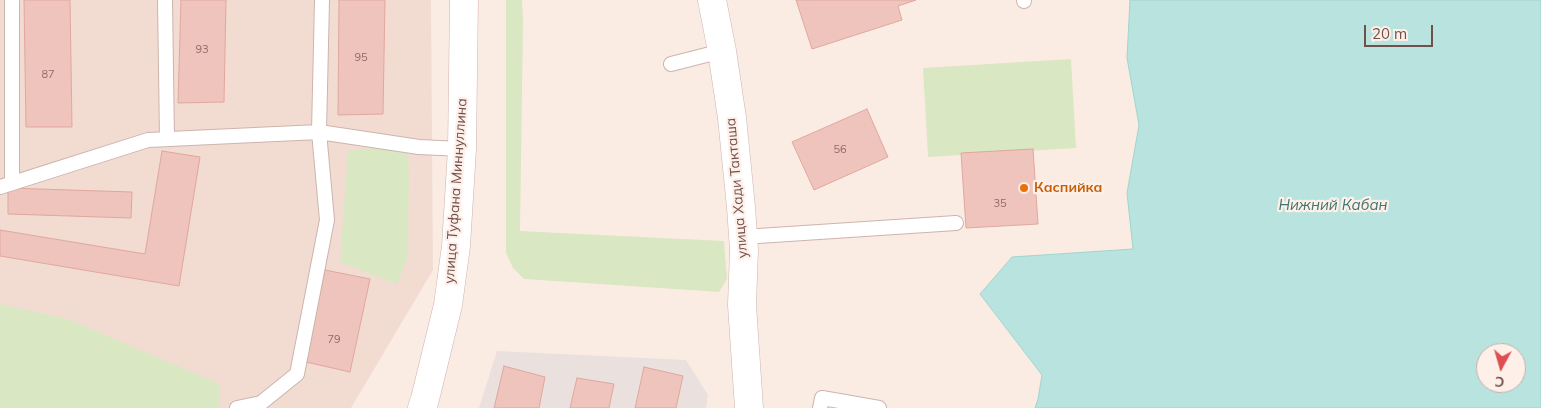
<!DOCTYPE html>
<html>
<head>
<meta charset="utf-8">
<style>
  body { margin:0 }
  #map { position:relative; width:1541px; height:408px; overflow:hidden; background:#fbece3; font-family:Mulish,sans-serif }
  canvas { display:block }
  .north { position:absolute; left:1476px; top:343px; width:50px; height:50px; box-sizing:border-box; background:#fef0e9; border:1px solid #c6b0aa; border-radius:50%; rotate:186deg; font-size:14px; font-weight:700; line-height:20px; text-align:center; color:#714f4b }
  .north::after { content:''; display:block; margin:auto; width:18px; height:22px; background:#de4f52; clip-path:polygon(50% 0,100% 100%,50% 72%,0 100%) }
  .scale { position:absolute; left:1364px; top:25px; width:69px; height:22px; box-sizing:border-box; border:2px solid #714f4b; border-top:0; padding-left:6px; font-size:15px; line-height:18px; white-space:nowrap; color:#714f4b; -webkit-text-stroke:4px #fef0e9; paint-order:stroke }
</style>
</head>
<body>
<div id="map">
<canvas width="1541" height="408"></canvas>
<div class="north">С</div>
<div class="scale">20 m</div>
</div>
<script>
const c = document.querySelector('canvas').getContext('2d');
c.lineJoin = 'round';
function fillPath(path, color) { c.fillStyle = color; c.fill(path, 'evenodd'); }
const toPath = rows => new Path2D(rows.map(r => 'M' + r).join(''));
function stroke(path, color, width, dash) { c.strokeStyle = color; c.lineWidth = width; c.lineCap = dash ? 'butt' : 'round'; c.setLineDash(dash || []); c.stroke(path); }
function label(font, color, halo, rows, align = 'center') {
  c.font = font + ' Mulish,sans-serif'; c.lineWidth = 4.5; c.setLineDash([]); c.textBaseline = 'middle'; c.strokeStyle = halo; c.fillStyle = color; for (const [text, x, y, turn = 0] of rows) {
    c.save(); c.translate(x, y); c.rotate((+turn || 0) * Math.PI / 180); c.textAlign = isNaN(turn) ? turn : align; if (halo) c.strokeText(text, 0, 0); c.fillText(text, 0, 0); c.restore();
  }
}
const residential = toPath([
  [0,0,431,0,433,270,351,408,0,408]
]);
const industrial = toPath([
  [497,351,686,360,708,395,706,408,479,408]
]);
const green = toPath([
  [506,0,522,0,523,21,520,231,724,241,727,279,719,292,524,279,513,268,506,253],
  [1071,59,1076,148,928,157,923,68],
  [407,144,409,170,408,256,397,284,340,262,348,151],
  [0,304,68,319,220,384,220,408,0,408]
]);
const water = toPath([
  [1130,0,1541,0,1541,408,1035,408,1038,399,1042,375,980,294,1012,257,1133,249,1127,193,1139,125,1127,58,1130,0],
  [1486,353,1516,353,1516,383,1486,383,1486,353]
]);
const building = toPath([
  [24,0,70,0,72,127,26,127,24,0],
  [181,0,226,0,224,102,178,103,181,0],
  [339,0,385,0,383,114,338,115,339,0],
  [796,0,916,0,898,6,902,20,812,49,796,0],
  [867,109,888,157,814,190,792,142,867,109],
  [1033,149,1038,224,966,228,961,153,1033,149],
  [162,151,200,157,179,286,0,256,0,230,145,254,162,151],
  [8,188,132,192,131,218,8,214,8,188],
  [325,270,370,279,350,372,306,362,325,270],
  [504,366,545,377,539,408,494,408,504,366],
  [644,367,683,376,676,408,635,408,644,367],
  [577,378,614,384,609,408,570,408,577,378]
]);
const lane = toPath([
  [12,0,12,183],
  [165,0,167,139],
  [1024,0,1024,1],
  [671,64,722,51],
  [0,187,148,140,319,132,419,147,462,149],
  [743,237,956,223],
  [237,408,261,403,297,374,327,220,319,132,322,0],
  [820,408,822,398,879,408]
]);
const street = toPath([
  [712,0,722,51,732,118,741,207,744,250,742,305,749,408]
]);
const secondary = toPath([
  [422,408,425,399,448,305,456,246,462,149,464,0]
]);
const markers = [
  [1024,188,5,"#e8710a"]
];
const numberNames = [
  ["93",202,50],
  ["95",361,58],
  ["87",48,75],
  ["56",840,150],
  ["35",1000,204],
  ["79",334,340]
];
const streetNames = [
  ["улица Хади Такташа",737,188,-95],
  ["улица Туфана Миннуллина",456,191,-86]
];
const foodNames = [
  ["Каспийка",1034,188]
];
const waterNames = [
  ["Нижний Кабан",1333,205]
];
fillPath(residential, '#f2dcd2');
fillPath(industrial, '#eae0de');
fillPath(green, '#dae7c3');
fillPath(water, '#b9e3de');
stroke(water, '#a0d4cf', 1);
fillPath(building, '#eec4bc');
stroke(building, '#e0a79e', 1);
stroke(lane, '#cdb4ad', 16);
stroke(street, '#cdb4ad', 29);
stroke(secondary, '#d0b2ab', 29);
stroke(lane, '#fff', 14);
stroke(street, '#fff', 28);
stroke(secondary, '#fff', 28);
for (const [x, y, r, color] of markers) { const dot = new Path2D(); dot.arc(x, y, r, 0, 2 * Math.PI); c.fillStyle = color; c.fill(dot); stroke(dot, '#fef0e9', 2); }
label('11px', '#906c67', null, numberNames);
label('14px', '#714f4b', '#fef0e9', streetNames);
label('bold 14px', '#c56008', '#fef0e9', foodNames, 'left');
label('italic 15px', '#407671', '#fef0e9', waterNames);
</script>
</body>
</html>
